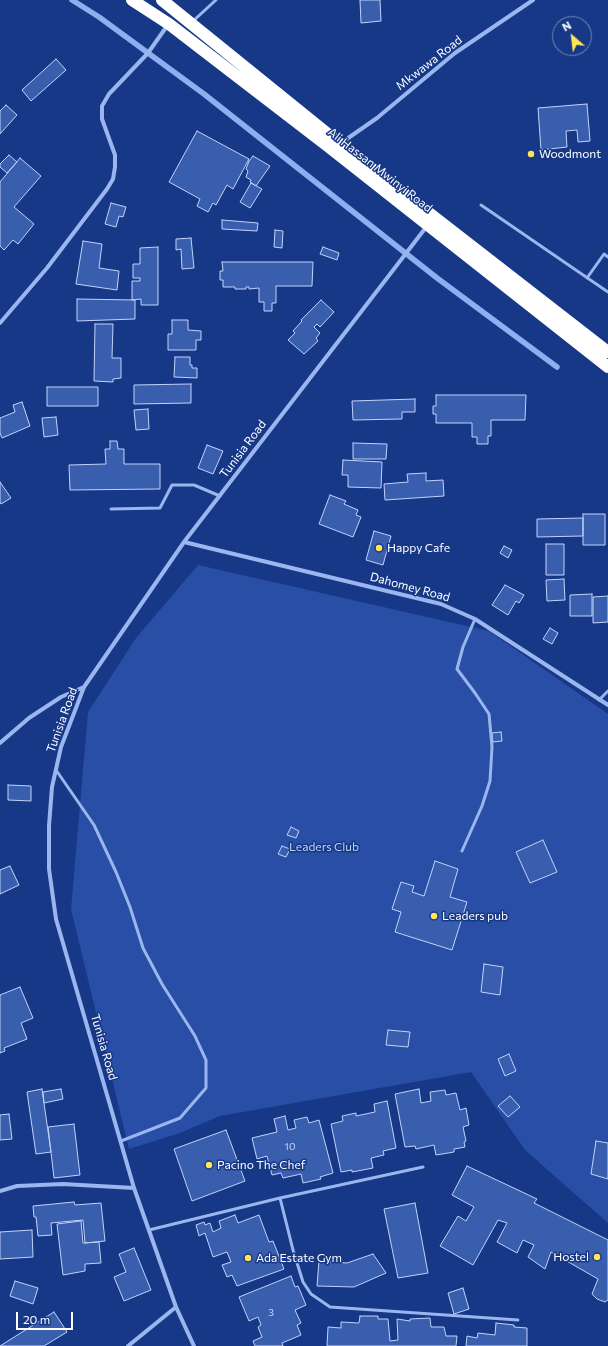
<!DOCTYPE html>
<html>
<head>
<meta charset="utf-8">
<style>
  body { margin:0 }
  #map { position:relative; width:608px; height:1346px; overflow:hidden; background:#163886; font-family:Commissioner,sans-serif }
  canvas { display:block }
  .north { position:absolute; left:552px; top:16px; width:40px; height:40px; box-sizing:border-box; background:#163886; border:1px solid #7388b6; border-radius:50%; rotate:332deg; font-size:11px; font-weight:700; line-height:16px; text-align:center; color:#fff }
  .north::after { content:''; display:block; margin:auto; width:14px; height:18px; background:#ffe558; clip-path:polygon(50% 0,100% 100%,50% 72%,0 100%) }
  .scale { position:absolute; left:16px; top:1312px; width:57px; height:18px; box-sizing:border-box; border:2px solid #fff; border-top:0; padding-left:5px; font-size:12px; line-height:14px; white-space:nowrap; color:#fff; -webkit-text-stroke:3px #163886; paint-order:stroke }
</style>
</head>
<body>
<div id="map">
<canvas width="608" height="1346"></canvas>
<div class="north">N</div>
<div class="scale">20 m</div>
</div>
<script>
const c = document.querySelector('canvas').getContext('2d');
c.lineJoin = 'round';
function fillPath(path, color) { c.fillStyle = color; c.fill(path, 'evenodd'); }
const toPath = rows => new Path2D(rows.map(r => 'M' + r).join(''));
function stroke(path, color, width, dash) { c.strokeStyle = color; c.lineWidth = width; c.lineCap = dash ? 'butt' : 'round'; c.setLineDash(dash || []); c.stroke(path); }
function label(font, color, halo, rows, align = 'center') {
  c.font = font + ' Commissioner,sans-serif'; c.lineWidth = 3; c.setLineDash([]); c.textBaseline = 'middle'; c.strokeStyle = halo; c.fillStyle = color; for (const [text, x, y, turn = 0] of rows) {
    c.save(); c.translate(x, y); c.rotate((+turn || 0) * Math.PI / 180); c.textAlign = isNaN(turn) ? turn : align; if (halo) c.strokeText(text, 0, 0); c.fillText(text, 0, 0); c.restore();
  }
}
const green = toPath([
  [198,565,489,631,608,714,608,1223,525,1150,471,1072,220,1116,180,1133,129,1149,71,909,88,712,136,638]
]);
const stream = toPath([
  [72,0,99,17,204,94,437,278,557,367]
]);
const building = toPath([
  [360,0,380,0,381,21,361,23,360,0],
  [56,59,66,70,31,101,22,90,56,59],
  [587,104,590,141,578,142,577,130,566,131,567,147,541,150,538,108,587,104],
  [6,105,17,115,0,134,0,111,6,105],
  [197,131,249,159,233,189,227,185,216,205,213,203,208,212,197,206,200,199,169,182,197,131],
  [9,155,17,162,7,173,0,167,0,164,9,155],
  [253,156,270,166,256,186,250,182,251,180,246,177,248,171,246,169,249,161,253,156],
  [20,158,41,176,14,207,34,224,18,244,13,240,4,250,0,246,0,182,20,158],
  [251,183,262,189,250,208,240,202,251,183],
  [111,203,126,207,123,217,119,216,116,227,105,224,111,203],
  [222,220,258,223,257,231,222,229,222,220],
  [275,230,283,231,282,248,274,247,275,230],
  [191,238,194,268,182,269,181,249,176,250,176,239,191,238],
  [83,241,102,244,99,268,119,271,117,290,76,284,83,241],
  [158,247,158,305,141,305,141,299,132,300,132,281,140,281,140,278,133,278,133,264,140,264,140,248,158,247],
  [323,247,339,253,337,260,320,254,323,247],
  [222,262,313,262,312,286,276,286,276,303,272,303,272,311,264,311,264,302,259,302,259,288,249,289,249,287,246,287,246,289,235,289,235,287,223,287,223,280,220,280,220,271,223,271,222,262],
  [77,299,135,300,135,319,77,321,77,299],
  [321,300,334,312,320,327,317,324,314,327,320,333,316,338,318,341,304,354,288,340,295,333,293,331,302,321,301,320,321,300],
  [172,320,188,320,188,330,201,331,201,340,196,340,196,350,168,350,168,334,172,334,172,320],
  [95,324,113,324,112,358,121,358,121,378,113,379,113,382,94,381,95,324],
  [175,357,190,357,190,365,192,365,192,368,197,368,197,378,174,377,175,357],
  [191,384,191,403,134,404,134,385,191,384],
  [47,387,98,387,98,406,47,406,47,387],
  [436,395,526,395,525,420,491,420,491,436,488,436,488,444,477,444,477,437,472,437,472,423,436,423,436,414,433,414,433,406,436,406,436,395],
  [415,399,415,412,402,412,402,419,353,420,352,401,415,399],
  [22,402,30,426,2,438,0,433,0,418,15,412,13,405,22,402],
  [148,409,149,429,136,430,134,410,148,409],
  [56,417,58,435,44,437,42,418,56,417],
  [110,441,117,441,118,449,124,449,124,464,160,464,160,489,70,490,69,465,106,464,105,449,110,449,110,441],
  [353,443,387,444,386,459,353,459,353,443],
  [207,445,223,451,213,474,198,468,207,445],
  [343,460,382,462,381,488,348,487,348,475,342,475,343,460],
  [426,473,426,481,443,480,444,496,385,500,384,484,408,482,407,474,426,473],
  [0,482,11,498,1,504,0,502,0,482],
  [330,495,346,501,344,504,358,510,356,515,361,517,353,537,319,524,330,495],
  [583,514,605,514,605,545,583,545,583,514],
  [583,518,583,536,537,537,537,519,583,518],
  [374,531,391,536,383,565,366,560,374,531],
  [546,544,564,544,564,575,546,575,546,544],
  [504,546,512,550,508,558,500,553,504,546],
  [564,579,565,600,547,601,546,580,564,579],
  [505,585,524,595,519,603,516,601,508,615,492,605,505,585],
  [592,594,592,616,570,616,570,595,592,594],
  [608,596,608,622,593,623,593,597,608,596],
  [550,628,558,633,552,644,543,639,550,628],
  [501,732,502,741,493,742,492,733,501,732],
  [8,785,31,786,31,801,8,800,8,785],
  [291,827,299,831,296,838,287,835,291,827],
  [543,840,557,872,530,883,516,852,543,840],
  [282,846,290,849,286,857,278,854,282,846],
  [435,861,458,869,450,897,467,902,452,950,395,932,401,912,392,909,401,882,414,886,412,892,424,896,435,861],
  [10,866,19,885,0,894,0,870,10,866],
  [484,964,503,967,500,995,481,992,484,964],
  [20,987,33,1018,21,1023,27,1039,4,1048,5,1051,0,1053,0,995,20,987],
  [388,1030,410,1032,408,1047,386,1045,388,1030],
  [509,1054,516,1071,505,1076,498,1059,509,1054],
  [42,1089,51,1152,36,1154,27,1092,42,1089],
  [61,1089,63,1099,44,1103,43,1092,61,1089],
  [419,1089,421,1103,431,1101,430,1092,445,1090,446,1095,456,1093,460,1110,466,1108,469,1125,463,1127,466,1141,464,1142,465,1147,454,1149,454,1152,436,1155,434,1145,416,1149,415,1146,405,1147,395,1094,419,1089],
  [510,1096,520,1107,508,1117,498,1106,510,1096],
  [387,1101,396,1148,383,1151,384,1155,371,1158,373,1168,352,1172,352,1170,341,1172,331,1124,343,1121,342,1116,356,1113,356,1116,375,1112,374,1104,387,1101],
  [9,1114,12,1139,0,1140,0,1115,9,1114],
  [285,1116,288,1130,296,1128,294,1120,307,1117,309,1123,319,1120,333,1173,320,1177,321,1179,303,1183,301,1174,283,1178,281,1173,272,1175,267,1156,257,1159,252,1138,277,1132,274,1119,285,1116],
  [74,1124,80,1175,54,1178,48,1127,74,1124],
  [226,1130,245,1181,192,1201,174,1149,226,1130],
  [596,1141,608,1143,608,1179,591,1174,596,1141],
  [467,1166,537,1199,534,1203,608,1240,608,1300,605,1302,597,1299,592,1294,598,1279,551,1252,545,1269,528,1257,534,1245,523,1240,517,1253,497,1242,507,1223,498,1220,473,1265,440,1246,458,1216,466,1221,474,1207,452,1195,467,1166],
  [74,1202,75,1205,101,1203,105,1241,85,1243,83,1220,51,1223,52,1235,38,1236,36,1217,34,1217,33,1206,74,1202],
  [415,1203,428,1273,398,1278,384,1209,415,1203],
  [235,1215,238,1223,259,1215,269,1242,273,1241,284,1269,237,1286,232,1275,227,1277,222,1265,231,1262,227,1252,213,1257,205,1233,199,1236,196,1225,204,1222,205,1225,210,1223,213,1232,221,1228,219,1221,235,1215],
  [81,1221,83,1243,99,1242,101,1263,85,1264,85,1271,63,1275,57,1224,81,1221],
  [32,1230,33,1257,0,1259,0,1232,32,1230],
  [134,1248,151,1290,124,1301,114,1277,126,1272,119,1254,134,1248],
  [373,1254,386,1273,354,1287,317,1286,319,1261,347,1263,373,1254],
  [291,1276,295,1287,298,1286,306,1305,295,1310,301,1323,297,1325,301,1335,282,1343,283,1346,255,1346,253,1341,262,1337,258,1327,261,1325,258,1317,249,1321,239,1297,291,1276],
  [15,1281,38,1288,33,1304,10,1296,15,1281],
  [463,1288,469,1309,454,1314,448,1293,463,1288],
  [54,1312,67,1332,44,1346,0,1346,54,1312],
  [360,1316,378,1316,378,1319,388,1319,390,1341,398,1340,397,1319,410,1321,410,1319,430,1318,431,1327,444,1327,446,1336,457,1336,456,1346,327,1346,328,1327,341,1328,341,1322,359,1323,360,1316],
  [496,1323,514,1325,514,1327,527,1328,527,1346,466,1346,467,1336,477,1338,478,1333,495,1335,496,1323]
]);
const lane = toPath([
  [192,22,216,0],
  [481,205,608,292],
  [587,278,604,254,608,257],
  [111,509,160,508,172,485,194,485,220,496],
  [599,700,608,691],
  [56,770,94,825,116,872,130,907,143,948,162,984,195,1036,206,1060,206,1088,180,1118,121,1141],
  [462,851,482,806,490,781,492,747,489,714,475,693,457,669,463,647,475,619],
  [280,1198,293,1250,303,1282,311,1294,330,1307,518,1320],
  [149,1230,280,1198,423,1167]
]);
const street = toPath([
  [341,143,377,118,455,53,533,0],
  [0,323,47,268,107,189,113,179,115,167,115,155,102,119,102,106,109,94,148,53,167,26],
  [184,542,441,604,475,619,608,705],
  [0,743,29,718,61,697,84,687],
  [0,1191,17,1186,63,1184,134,1188],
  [128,1346,176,1307],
  [194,1346,176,1307,134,1188,56,919,49,869,49,826,52,787,61,747,84,687,184,542,427,226]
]);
const highway = toPath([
  [132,0,169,24,329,147,608,367],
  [162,0,340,144,608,352]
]);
const markers = [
  [531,154,4,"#ffe558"],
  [379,548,4,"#ffe558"],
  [434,916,4,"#ffe558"],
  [209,1165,4,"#ffe558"],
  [597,1257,4,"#ffe558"],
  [248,1258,4,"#ffe558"]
];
const numberNames = [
  ["10",290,1147],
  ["3",271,1313]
];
const streetNames = [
  ["Mkwawa Road",429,63,-38],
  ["Ali Hassan Mwinyi Road",380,170,38],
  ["Tunisia Road",243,449,-53],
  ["Dahomey Road",410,587,15],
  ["Tunisia Road",62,720,-70],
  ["Tunisia Road",104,1047,74]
];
const poiNames = [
  ["Woodmont",539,154],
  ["Happy Cafe",387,548],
  ["Leaders pub",442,916],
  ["Pacino The Chef",217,1165],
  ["Hostel",589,1257,"right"],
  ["Ada Estate Gym",256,1258]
];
const parkNames = [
  ["Leaders Club",324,847]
];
fillPath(green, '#284fa5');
stroke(stream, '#8daef1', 5.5);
fillPath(building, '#3a5eae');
stroke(building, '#c1d3fa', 1);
stroke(lane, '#9bb6ee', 3);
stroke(street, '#9bb6ee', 4);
stroke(highway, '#fff', 12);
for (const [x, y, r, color] of markers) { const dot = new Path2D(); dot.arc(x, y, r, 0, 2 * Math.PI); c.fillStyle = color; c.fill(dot); stroke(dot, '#163886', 1.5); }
label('10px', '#ced7eb', null, numberNames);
label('12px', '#fff', '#163886', streetNames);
label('12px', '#fff', '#163886', poiNames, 'left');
label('12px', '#c1d3fa', '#163886', parkNames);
</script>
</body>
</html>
